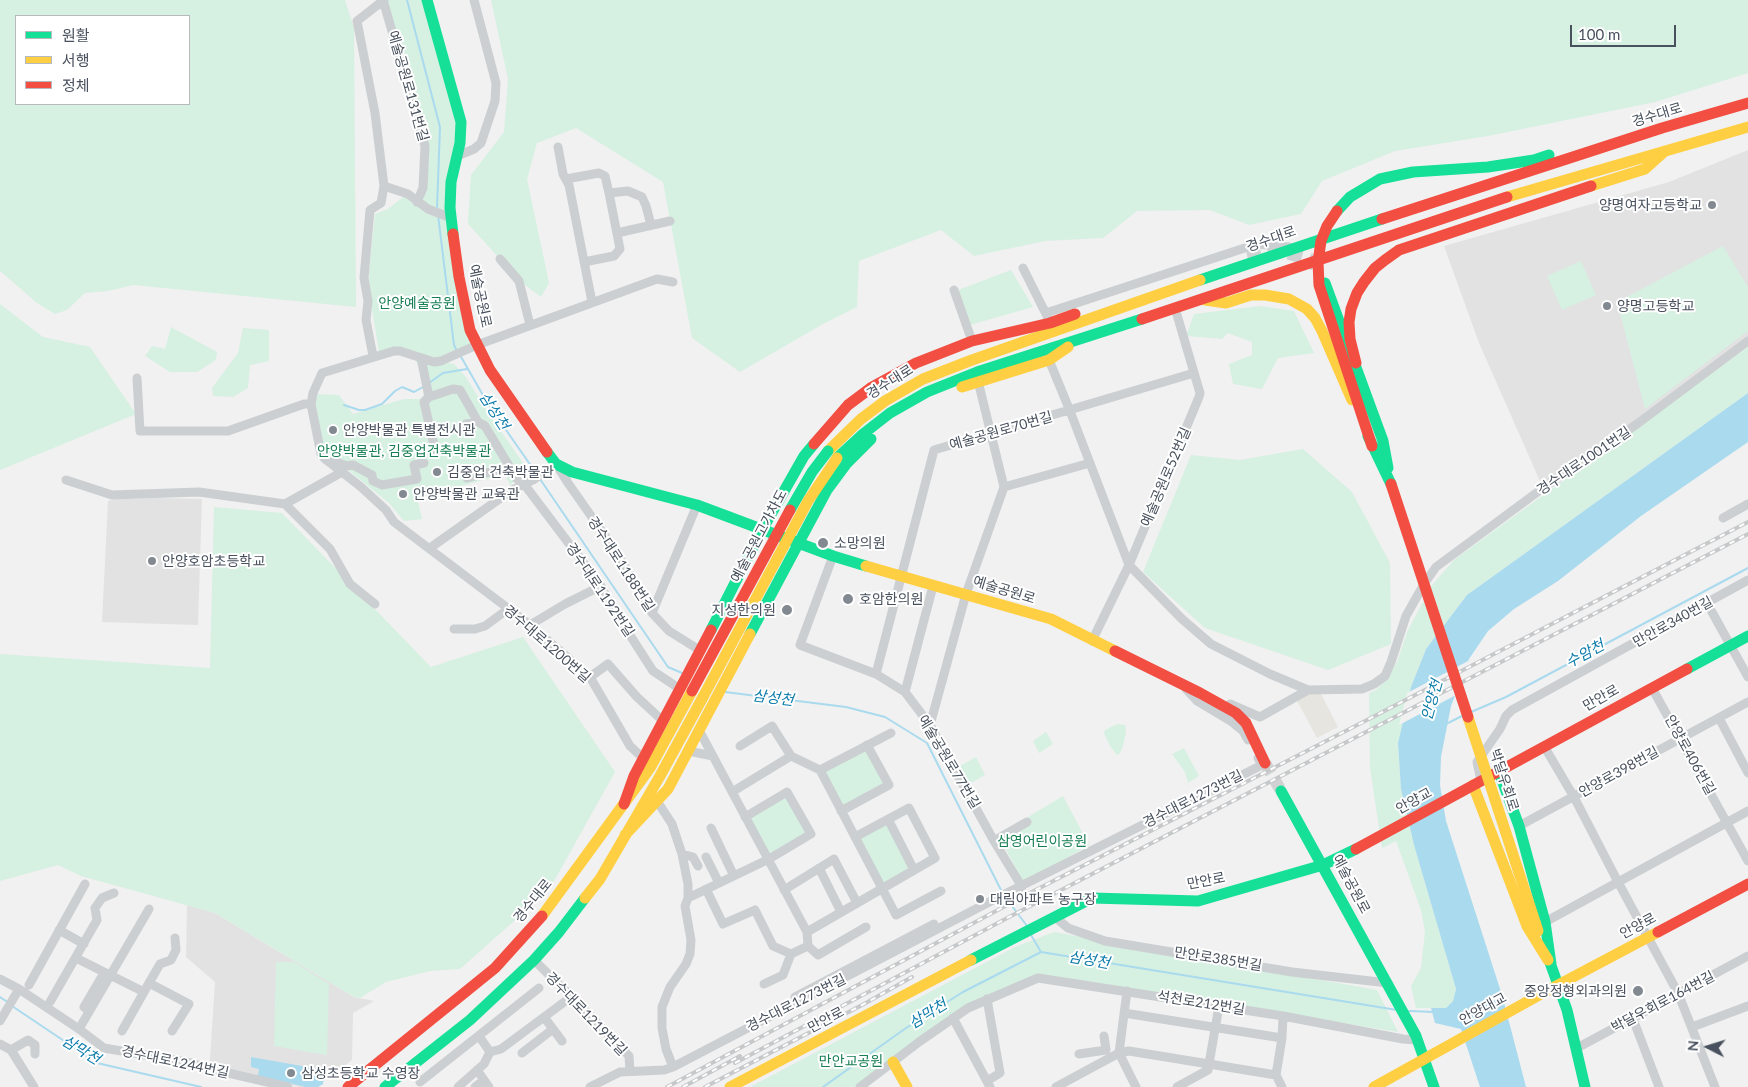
<!DOCTYPE html>
<html>
<head>
<meta charset="utf-8">
<style>
  body { margin:0 }
  #map { position:relative; width:1748px; height:1087px; overflow:hidden; background:#f1f1f1; font-family:Lato,"Noto Sans KR",sans-serif }
  canvas { display:block }
  .legend { position:absolute; left:15px; top:15px; width:175px; height:90px; box-sizing:border-box; background:#fff; border:1px solid #b6b9be; margin:0; padding:6px 9px; list-style:none; font-size:15px; color:#48515d }
  .legend li { display:flex; align-items:center; gap:10px; height:25px }
  .legend b { width:25px; border:1px solid #b6b9be }
  .north { position:absolute; left:1683px; top:1022px; width:50px; height:50px; -webkit-text-stroke:4px #fff; paint-order:stroke; rotate:275deg; font-size:14px; font-weight:700; line-height:20px; text-align:center; color:#48515d }
  .north::after { content:''; display:block; margin:auto; width:18px; height:22px; background:#48515d; clip-path:polygon(50% 0,100% 100%,50% 72%,0 100%) }
  .scale { position:absolute; left:1570px; top:25px; width:106px; height:22px; box-sizing:border-box; border:2px solid #48515d; border-top:0; padding-left:6px; font-size:15px; line-height:18px; white-space:nowrap; color:#48515d; -webkit-text-stroke:4px #fff; paint-order:stroke }
</style>
</head>
<body>
<div id="map">
<canvas width="1748" height="1087"></canvas>
<ul class="legend">
<li><b style="height:6px;background:#16e098"></b>원활</li>
<li><b style="height:6px;background:#ffcf43"></b>서행</li>
<li><b style="height:6px;background:#f24e42"></b>정체</li>
</ul>
<div class="north">N</div>
<div class="scale">100 m</div>
</div>
<script>
const c = document.querySelector('canvas').getContext('2d');
c.lineJoin = 'round';
function fillPath(path, color) { c.fillStyle = color; c.fill(path, 'evenodd'); }
const toPath = rows => new Path2D(rows.map(r => 'M' + r).join(''));
function stroke(path, color, width, dash) { c.strokeStyle = color; c.lineWidth = width; c.lineCap = dash ? 'butt' : 'round'; c.setLineDash(dash || []); c.stroke(path); }
function label(font, color, halo, rows, align = 'center') {
  c.font = font + ' Lato,"Noto Sans KR",sans-serif'; c.lineWidth = 4; c.setLineDash([]); c.textBaseline = 'middle'; c.strokeStyle = halo; c.fillStyle = color; for (const [text, x, y, turn = 0] of rows) {
    c.save(); c.translate(x, y); c.rotate((+turn || 0) * Math.PI / 180); c.textAlign = isNaN(turn) ? turn : align; if (halo) c.strokeText(text, 0, 0); c.fillText(text, 0, 0); c.restore();
  }
}
const commercial = toPath([
  [1311,691,1320,692,1338,727,1317,738,1296,699]
]);
const education = toPath([
  [1748,150,1748,341,1543,488,1479,343,1444,246,1669,182],
  [158,498,202,499,198,625,102,622,108,501,116,499],
  [187,905,215,913,354,997,374,1001,353,1013,352,1060,316,1087,299,1087,211,1066,210,1060,215,982,186,957]
]);
const green = toPath([
  [0,0,345,0,354,28,356,307,133,285,108,291,85,293,67,310,55,314,37,303,0,271],
  [16,16,189,16,189,104,16,104],
  [382,0,426,0,460,143,450,208,477,345,444,359,379,353,368,283,375,214,388,209,407,194,417,202,425,146],
  [491,0,1748,0,1748,73,1655,102,1488,136,1395,151,1322,181,1301,214,1249,225,1210,210,1137,211,1103,238,1045,241,974,256,941,230,859,261,857,307,823,324,740,372,692,338,663,182,576,128,537,143,527,179,549,283,541,297,521,282,468,224,471,175,504,132,508,79],
  [1723,246,1748,287,1748,331,1645,409,1617,302],
  [1581,261,1596,295,1562,310,1547,276],
  [1011,270,1033,307,970,325,958,290],
  [0,304,43,337,90,347,136,414,0,470],
  [1260,306,1294,311,1314,353,1278,358,1262,389,1233,384,1229,364,1252,355,1252,342,1228,333,1222,339,1186,336,1194,314],
  [171,327,217,352,216,360,197,372,170,372,145,356,152,346,165,349],
  [243,328,269,330,269,361,250,365,248,388,233,397,213,396,212,388,238,353],
  [1748,347,1748,393,1467,595,1426,649,1411,687,1398,743,1401,789,1414,845,1456,989,1453,1001,1446,1008,1416,1008,1411,986,1421,968,1425,932,1421,910,1396,841,1382,848,1370,768,1369,693,1376,690,1384,682,1397,662,1408,630,1432,585,1455,559],
  [414,358,454,364,466,377,485,408,523,463,523,474,510,485,505,474,417,498,422,519,404,521,389,503,347,469,327,460,314,410,315,394,339,395,353,414,404,399,420,399,425,394,419,367],
  [1303,449,1352,492,1390,563,1391,644,1328,670,1205,628,1143,572,1191,455,1240,460],
  [214,507,282,513,431,667,523,637,615,772,549,890,460,969,430,971,386,982,360,998,354,997,215,913,81,876,58,865,0,881,0,654,210,668],
  [1117,724,1125,725,1126,732,1123,746,1120,753,1117,755,1110,746,1104,733,1105,730],
  [1046,732,1053,744,1039,753,1033,741],
  [867,745,889,785,841,811,820,770],
  [1184,748,1199,776,1188,783,1185,772,1172,754],
  [976,757,985,775,969,784,960,766],
  [787,792,811,834,769,859,745,817],
  [1063,796,1089,845,1024,883,998,835],
  [888,819,914,870,882,888,855,837],
  [1054,932,1377,990,1398,1032,1037,974,986,997,952,1015,856,1087,750,1087,1015,947],
  [276,962,294,962,329,984,327,1055,274,1046]
]);
const water = toPath([
  [1748,393,1748,442,1641,516,1558,581,1514,609,1488,631,1469,659,1451,706,1441,757,1440,785,1446,821,1502,995,1526,1087,1480,1087,1461,1029,1435,1023,1431,1008,1446,1008,1453,1001,1456,989,1414,845,1401,789,1398,743,1411,687,1426,649,1467,595],
  [251,1057,325,1070,323,1084,318,1087,306,1087,258,1076,259,1069,251,1067]
]);
const pier = toPath([
  [1472,659,1458,694,1399,725,1407,693]
]);
const stream = toPath([
  [407,0,440,127,437,208],
  [438,215,454,345,457,351],
  [460,355,488,404,536,473],
  [429,383,443,373,467,369],
  [344,405,359,410,365,410,382,404,395,391,402,387,414,392,423,387],
  [540,479,668,667,682,673],
  [725,692,846,707,885,717,927,743,1002,892],
  [1471,712,1506,697,1748,568],
  [1446,724,1462,716],
  [1006,898,1027,926],
  [1031,935,1041,952,1397,1010],
  [0,997,9,1003],
  [12,1006,97,1063,201,1087],
  [1409,1011,1434,1012],
  [823,1087,906,1028,963,992,1041,952]
]);
const secondaryTunnel = toPath([
  [1265,763,1281,791]
]);
const primaryTunnel = toPath([
  [1247,255,1269,251,1286,252,1304,257,1315,263,1317,267]
]);
const street = toPath([
  [383,0,425,146,423,188,417,202],
  [558,147,563,174,569,185,592,302],
  [457,156,474,149,481,143,495,101,496,83,474,0],
  [566,179,599,173,605,176,609,193,620,249,614,256,584,262],
  [384,186,408,194,428,209,451,218],
  [609,193,628,191,642,197,646,206,651,225],
  [617,233,670,221],
  [500,259,519,281,530,325],
  [1023,268,1048,318],
  [954,290,972,341],
  [1046,313,1257,244,1289,247],
  [373,356,366,320,368,301,364,278,370,210,381,203,384,186,375,113,357,21,384,0],
  [421,358,429,397],
  [1049,360,1070,411,1129,565,1182,619,1211,644,1270,674,1308,690],
  [137,378,140,431,228,431,304,404,311,404,313,393,322,373,394,351,400,351,434,362,441,361,477,345,657,279,673,282],
  [311,404,321,454,325,459,338,469],
  [466,424,478,422,485,426,517,479],
  [436,454,424,402,429,397,453,389,460,390,478,422],
  [334,461,346,466,353,465,372,475,373,481,382,485,417,479,414,465,424,463],
  [467,478,509,467],
  [66,480,112,495,199,492,285,504,342,472,361,487,386,510,394,522,530,625,590,677,630,746,643,758],
  [524,484,601,586,610,604,653,671,680,689],
  [1004,487,1090,463],
  [285,504,330,549,350,584,375,604],
  [1723,518,1748,504],
  [430,548,512,490,533,480,556,464,568,483,615,550,652,613,669,631,701,651],
  [833,556,800,645,876,674,905,692,930,725,994,841,1022,887],
  [1707,603,1748,677],
  [652,613,697,505],
  [530,625,565,604,601,586],
  [454,629,475,629,485,626,508,609],
  [1092,641,1129,565,1199,397,1200,393,1175,308],
  [876,674,934,450,1194,373],
  [590,677,608,664,637,697,663,721],
  [1652,688,1748,861],
  [1186,689,1197,701,1232,722,1243,731,1248,740],
  [905,692,933,586],
  [1230,704,1260,717,1308,690,1362,689,1374,684,1385,676,1391,662,1406,616,1424,584,1436,567,1543,488,1637,424,1748,341],
  [1719,718,1748,773],
  [930,725,966,594,1004,487,978,381],
  [699,730,807,932,808,946,818,955,866,927],
  [740,746,772,726,791,756],
  [1544,746,1574,797,1618,882,1678,993,1715,1087],
  [688,751,713,756],
  [820,770,896,915,941,891],
  [1481,781,1477,762,1500,729,1506,716,1512,710,1748,580],
  [732,792,791,756,820,770,891,733],
  [657,801,672,824,682,854,688,884,688,898,685,906,691,940,690,954,686,964,670,987,662,1007,662,1028,666,1049,673,1067],
  [841,811,889,785,867,745],
  [888,819,914,870],
  [1519,826,1748,702],
  [711,828,734,876],
  [994,841,1027,822],
  [682,854,693,857,698,866],
  [706,857,719,883],
  [819,868,841,912],
  [706,889,723,924,755,910,773,946,791,954],
  [784,890,834,859,857,903],
  [688,898,769,859,811,834,787,792,745,817],
  [1055,917,1068,928,1105,941,1292,972,1388,983],
  [1545,922,1748,811],
  [59,930,84,944],
  [807,932,935,858,909,808,855,837],
  [76,958,144,992],
  [534,960,581,1006,629,1056,630,1071],
  [0,979,19,989,79,1029,104,1048,192,1063,211,1069,288,1087],
  [149,983,160,964,171,960,176,950,175,938],
  [764,984,783,975,791,954,808,946],
  [29,985,85,884],
  [1127,991,1119,1053,1136,1087],
  [795,997,934,924],
  [50,1002,97,920,95,908,102,898,114,893],
  [89,1011,84,1007,101,978,107,981],
  [1124,1013,1282,1038],
  [544,1017,562,1041],
  [953,1018,990,1087],
  [1633,1019,1659,1087],
  [0,1021,19,989],
  [1692,1027,1748,1006],
  [79,1029,149,909],
  [122,1031,149,983,189,1004,172,1031],
  [479,1036,490,1052],
  [0,1044,11,1050,34,1087],
  [1577,1048,1748,956],
  [11,1050,28,1040,35,1045,35,1054],
  [522,1053,553,1029],
  [1079,1054,1106,1050,1104,1036],
  [477,1070,489,1087],
  [987,1081,1000,1073,987,999],
  [420,1082,539,988],
  [458,1087,484,1064,490,1052,501,1049,571,997],
  [475,1087,484,1080],
  [590,1087,620,1072,664,1070,673,1067,995,899,1262,765,1258,758],
  [860,1087,919,1042,968,1008,1038,978,1283,1016,1403,1039,1417,1040],
  [1056,1087,1119,1053,1129,1051,1209,1064,1219,1006],
  [1177,1087,1208,1070,1209,1064,1276,1075],
  [1282,1087,1276,1075,1282,1038,1283,1016]
]);
const fast = toPath([
  [427,0,461,122,460,143,451,182,450,208,453,234],
  [1337,211,1350,197,1380,179,1413,172,1488,167,1534,160,1549,155],
  [1200,280,1382,219],
  [1325,283,1383,441,1388,468],
  [1368,436,1391,484],
  [547,452,556,464,572,472,697,505,833,556,866,566],
  [837,458,863,434,890,413,927,392,977,372,1142,319],
  [711,630,762,530,804,456,814,444],
  [750,634,827,490,847,463,871,439],
  [1687,669,1748,636],
  [1499,772,1519,826,1545,922,1551,964],
  [1281,791,1416,1036,1434,1087],
  [1548,957,1567,1010,1585,1087],
  [971,960,1092,898,1198,901,1323,865,1356,849],
  [385,1087,470,1020,534,960,559,932,585,898]
]);
const slow = toPath([
  [1591,186,1645,169,1665,151],
  [1507,197,1748,127],
  [1205,300,1226,303,1251,295,1265,295,1289,299,1307,309,1315,318,1322,331,1352,400],
  [962,387,1049,360,1068,347],
  [828,451,861,419,885,401,923,379,972,360,1200,280],
  [866,566,1051,619,1115,651],
  [1473,785,1527,926,1548,960],
  [625,835,668,789,750,634],
  [585,898,600,879,660,776,703,697],
  [542,916,650,768,692,691],
  [893,1062,907,1087],
  [730,1087,971,960],
  [1374,1087,1541,994,1658,932]
]);
const jam = toPath([
  [1382,219,1662,128,1748,103],
  [453,234,459,277,470,330,490,370,547,452],
  [1142,319,1507,197],
  [1356,363,1350,339,1349,322,1351,309,1357,293,1364,282,1375,268,1385,260,1399,250,1591,186],
  [814,444,848,405,872,387,916,363,972,341,1050,323,1075,314],
  [1115,651,1200,693,1236,713,1246,723,1265,763],
  [624,804,634,776,711,630],
  [1356,849,1687,669],
  [1658,932,1748,884],
  [348,1087,495,968,542,916]
]);
const rail = toPath([
  [735,1063,1011,916,1748,534],
  [667,1087,1024,896,1367,720,1748,522],
  [683,1087,740,1056],
  [705,1087,864,1004,912,977]
]);
const fastBridge = toPath([
  [790,510,812,472,828,451]
]);
const slowBridge = toPath([
  [703,697,808,501,837,458],
  [1468,717,1538,931]
]);
const jamBridge = toPath([
  [1337,211,1327,226,1321,241,1318,262,1319,285,1372,446],
  [1391,484,1468,717],
  [692,691,790,510]
]);
const markers = [
  [1712,205,5,"#838991"],
  [1607,306,5,"#838991"],
  [333,430,5,"#838991"],
  [437,472,5,"#838991"],
  [403,494,5,"#838991"],
  [823,543,6,"#838991"],
  [152,561,5,"#838991"],
  [848,599,6,"#838991"],
  [787,610,6,"#838991"],
  [980,899,5,"#838991"],
  [1638,991,6,"#838991"],
  [291,1073,5,"#838991"]
];
const streetNames = [
  ["예술공원로131번길",408,86,74],
  ["경수대로",1657,115,-17],
  ["경수대로",1271,239,-19],
  ["예술공원로",480,296,78],
  ["경수대로",890,382,-32],
  ["예술공원로70번길",1001,431,-16],
  ["경수대로1001번길",1584,461,-34],
  ["예술공원로52번길",1166,477,-67],
  ["예술공원고가차도",759,536,-62],
  ["경수대로1188번길",621,564,57],
  ["경수대로1192번길",600,590,56],
  ["예술공원로",1004,590,17],
  ["만안로340번길",1673,622,-29],
  ["경수대로1200번길",547,644,41],
  ["만안로",1601,698,-29],
  ["안양로406번길",1690,755,61],
  ["예술공원로77번길",949,762,59],
  ["안양로398번길",1619,772,-29],
  ["박달우회로",1504,780,72],
  ["경수대로1273번길",1193,799,-27],
  ["안양교",1414,801,-29],
  ["만안로",1206,881,-11],
  ["예술공원로",1351,884,62],
  ["경수대로",533,901,-51],
  ["안양로",1638,926,-28],
  ["만안로385번길",1218,959,9],
  ["박달우회로164번길",1663,1002,-28],
  ["경수대로1273번길",796,1003,-27],
  ["석천로212번길",1201,1003,9],
  ["안양대교",1483,1009,-29],
  ["경수대로1219번길",586,1014,46],
  ["만안로",826,1020,-28],
  ["경수대로1244번길",175,1062,12]
];
const poiNames = [
  ["양명여자고등학교",1702,205,"right"],
  ["양명고등학교",1617,306],
  ["안양박물관 특별전시관",343,430],
  ["김중업 건축박물관",447,472],
  ["안양박물관 교육관",413,494],
  ["소망의원",834,543],
  ["안양호암초등학교",162,561],
  ["호암한의원",859,599],
  ["지성한의원",776,610,"right"],
  ["대림아파트 농구장",990,899],
  ["중앙정형외과의원",1627,991,"right"],
  ["삼성초등학교 수영장",301,1073]
];
const parkNames = [
  ["안양예술공원",417,303],
  ["안양박물관, 김중업건축박물관",404,451],
  ["삼영어린이공원",1042,841],
  ["만안교공원",851,1061]
];
const waterNames = [
  ["삼성천",494,411,57],
  ["수암천",1585,654,-28],
  ["삼성천",773,698,7],
  ["안양천",1432,700,-74],
  ["삼성천",1089,960,10],
  ["삼막천",928,1014,-32],
  ["삼막천",81,1050,31]
];
fillPath(commercial, '#e6e5df');
fillPath(education, '#e3e2e3');
fillPath(green, '#d6f0e2');
fillPath(water, '#aadaee');
fillPath(pier, '#f1f1f1');
stroke(stream, '#aadaee', 2);
stroke(secondaryTunnel, '#cfd1d3', 12, [12, 6]);
stroke(primaryTunnel, '#cfd1d3', 14, [14, 7]);
stroke(street, '#cccfd1', 9);
stroke(fast, '#16e098', 11);
stroke(slow, '#ffcf43', 11);
stroke(jam, '#f24e42', 11);
stroke(rail, '#c6c8ca', 4);
stroke(rail, '#fff', 2, [5.5]);
stroke(fastBridge, '#16e098', 11);
stroke(slowBridge, '#ffcf43', 11);
stroke(jamBridge, '#f24e42', 11);
for (const [x, y, r, color] of markers) { const dot = new Path2D(); dot.arc(x, y, r, 0, 2 * Math.PI); c.fillStyle = color; c.fill(dot); stroke(dot, '#fff', 2); }
label('14px', '#48515d', '#fff', streetNames);
label('14px', '#48515d', '#fff', poiNames, 'left');
label('14px', '#187f54', '#fff', parkNames);
label('italic 15px', '#0d7cab', '#fff', waterNames);
</script>
</body>
</html>
